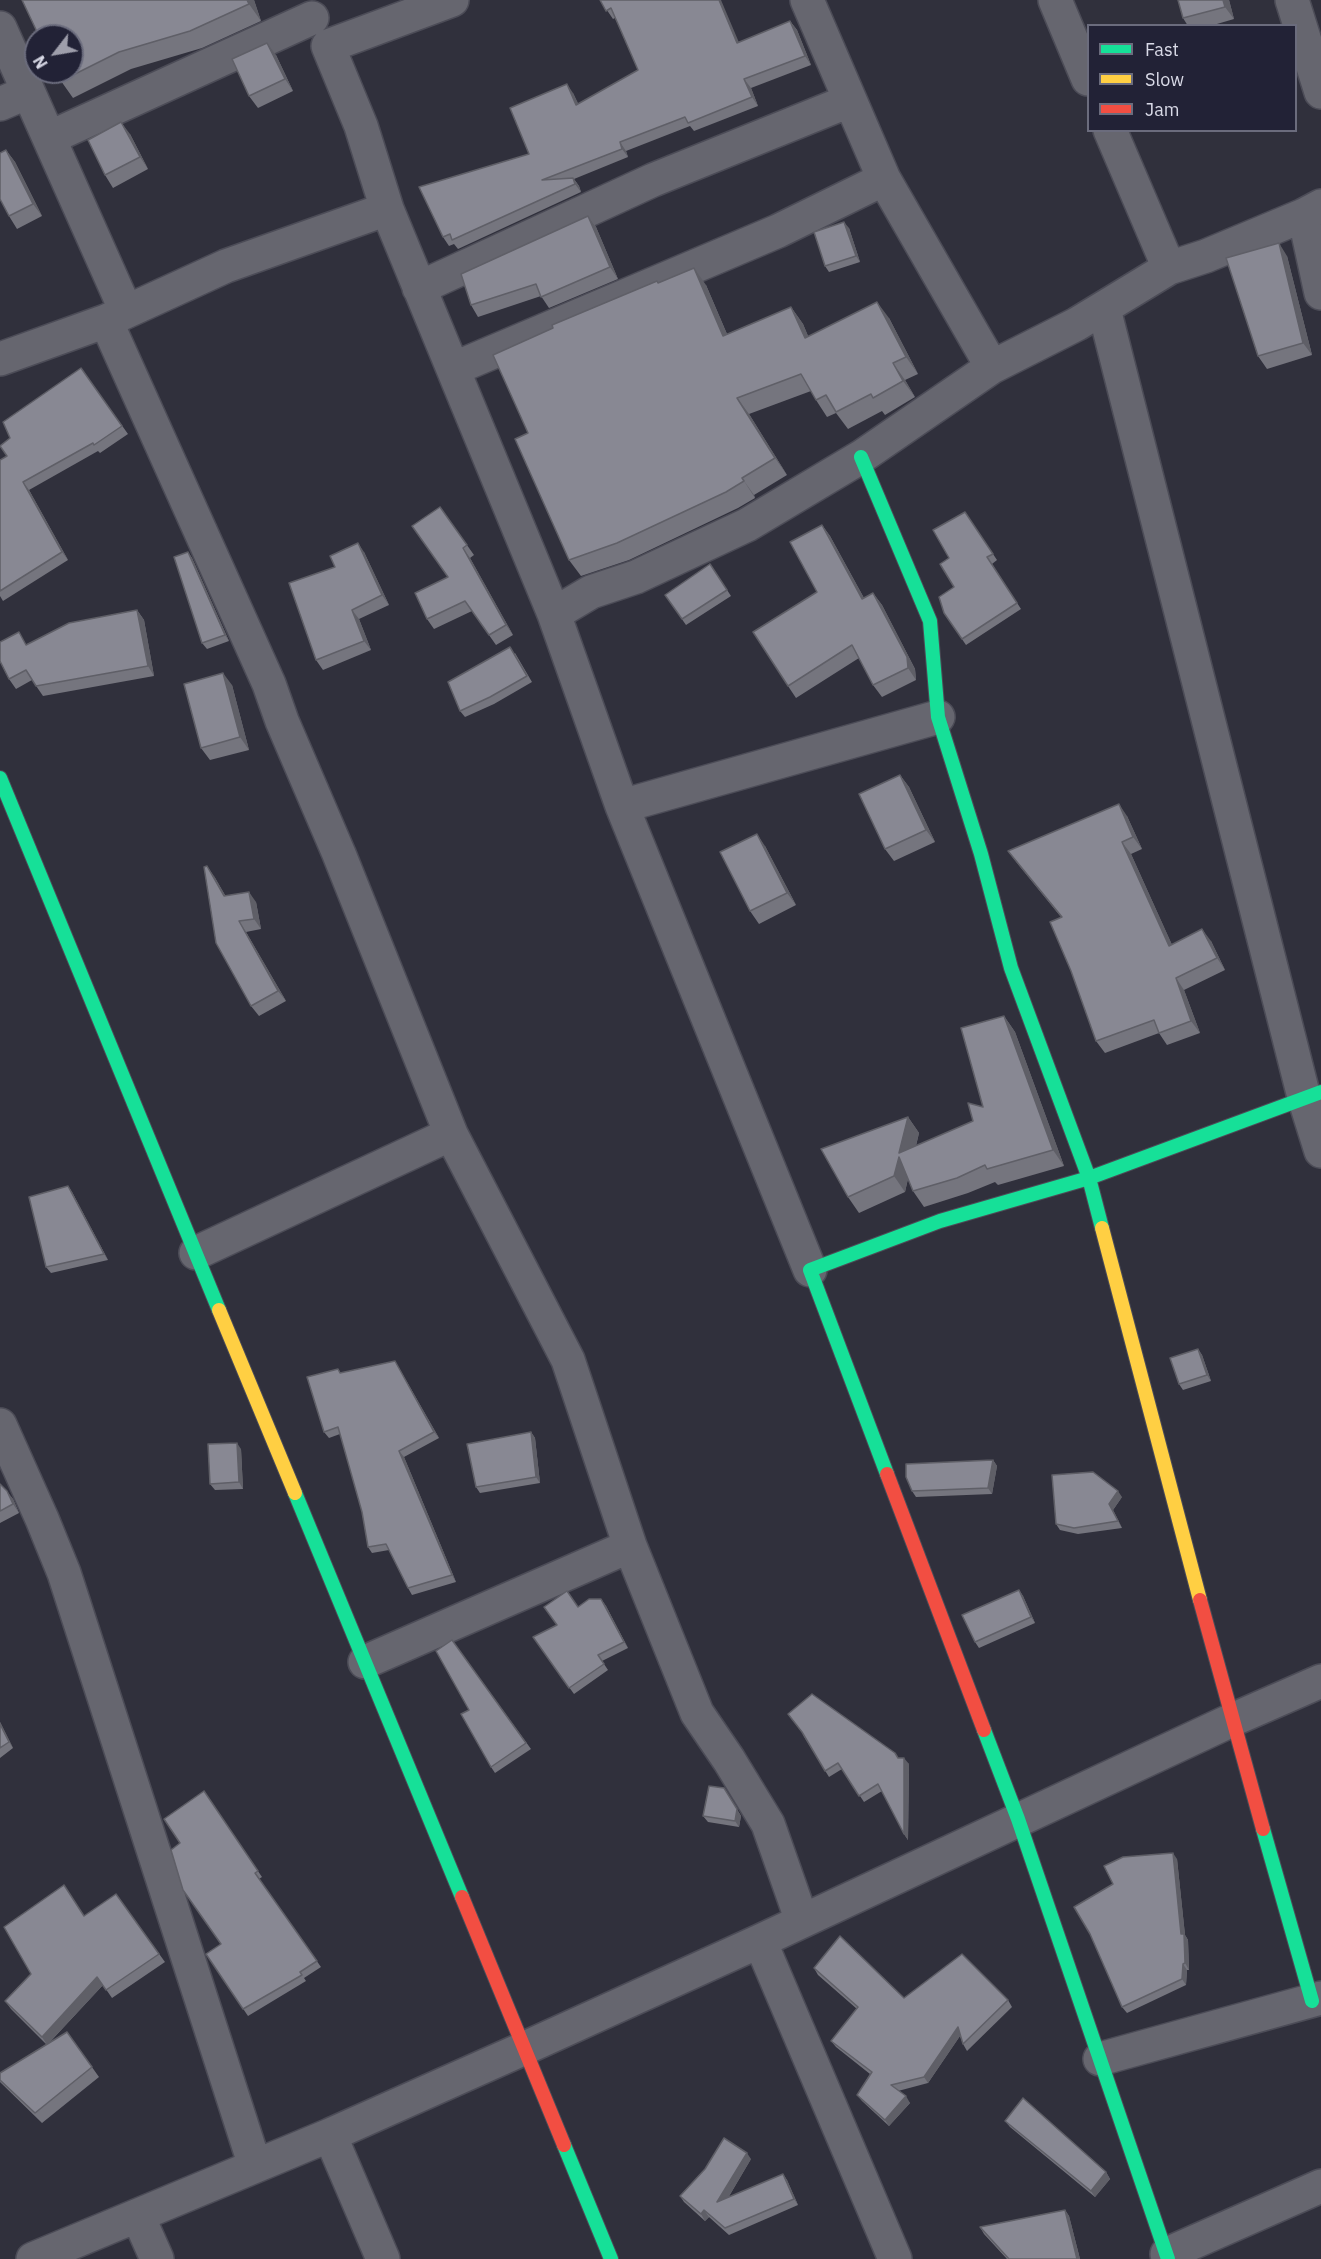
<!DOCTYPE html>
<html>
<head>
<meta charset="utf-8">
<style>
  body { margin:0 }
  #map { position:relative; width:1321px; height:2259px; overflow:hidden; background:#30303c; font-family:"IBM Plex Sans",sans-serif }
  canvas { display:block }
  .legend { position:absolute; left:1087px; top:24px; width:210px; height:108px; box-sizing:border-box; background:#222236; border:2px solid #6b6c7d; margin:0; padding:8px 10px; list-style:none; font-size:18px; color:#d9dae7 }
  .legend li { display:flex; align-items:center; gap:12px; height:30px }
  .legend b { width:30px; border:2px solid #6b6c7d }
  .north { position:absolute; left:24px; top:24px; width:60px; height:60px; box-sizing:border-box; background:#222236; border:2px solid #6b6c7d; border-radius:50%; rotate:239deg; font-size:16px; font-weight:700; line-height:24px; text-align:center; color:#d9dae7 }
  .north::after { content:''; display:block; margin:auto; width:21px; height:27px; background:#9e9eab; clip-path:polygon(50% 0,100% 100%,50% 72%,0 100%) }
</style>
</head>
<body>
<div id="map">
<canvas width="1321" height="2259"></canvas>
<ul class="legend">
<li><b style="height:8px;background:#16e098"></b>Fast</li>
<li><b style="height:8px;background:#ffcf43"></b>Slow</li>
<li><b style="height:8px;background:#f24e42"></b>Jam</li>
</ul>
<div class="north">N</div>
</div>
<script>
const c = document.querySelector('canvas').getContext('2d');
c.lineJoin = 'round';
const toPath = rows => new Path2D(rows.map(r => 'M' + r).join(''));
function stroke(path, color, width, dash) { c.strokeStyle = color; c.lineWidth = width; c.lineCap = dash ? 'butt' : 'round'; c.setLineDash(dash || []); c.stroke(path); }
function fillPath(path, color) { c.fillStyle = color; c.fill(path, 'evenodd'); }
const street = toPath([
  [807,0,884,179,992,367],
  [1055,0,1088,79],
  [1292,0,1321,92],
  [0,28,126,311],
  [0,104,28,92],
  [1110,130,1169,268],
  [49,138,312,18],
  [387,209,554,614],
  [1304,215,1321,293],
  [419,288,653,180,849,101],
  [1104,309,1304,1097,1321,1151],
  [106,321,269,684,282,721,339,854,451,1134,196,1253],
  [0,359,106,321,226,266,387,209,361,126,328,46,452,0],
  [453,369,778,231,884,179],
  [622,806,938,717],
  [451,1134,568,1360,630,1546,697,1713,729,1760,768,1824,802,1921],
  [810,1270,622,806,554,614,591,592,636,577,747,525,861,457,992,367,1077,324,1169,268,1206,256,1304,215,1321,206],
  [0,1425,42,1519,64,1573,255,2166],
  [365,1662,630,1546],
  [760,1941,895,2259],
  [1100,2059,1321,1998],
  [330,2135,383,2259],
  [138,2216,157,2259],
  [1167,2254,1321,2186],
  [33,2259,330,2135,525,2048,760,1941,1232,1720,1321,1681]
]);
const fast = toPath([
  [861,457,930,621,938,717,981,854,1011,968,1089,1178,1102,1228],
  [0,778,219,1310],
  [887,1474,810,1270,940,1221,1089,1178,1321,1092],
  [295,1493,462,1897],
  [984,1730,1018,1819,1168,2259],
  [1263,1829,1312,2001],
  [564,2145,611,2259]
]);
const slow = toPath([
  [1102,1228,1200,1600],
  [219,1310,295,1493]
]);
const jam = toPath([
  [887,1474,984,1730],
  [1200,1600,1263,1829],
  [462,1897,564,2145]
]);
const wall = toPath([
  [254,0,261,21,202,48,131,69,73,98,61,81,72,36],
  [600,0,739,42,790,21,797,30,811,65,751,88,758,106,694,131,690,126,626,151,628,157,574,179,579,186,581,192,458,249,454,244,449,246,443,237,529,154,573,93,578,104,638,70,615,18,613,19],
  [1178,0,1229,0,1234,19,1210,26,1188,26,1183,18],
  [276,55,293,91,258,108,249,96],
  [130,134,148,169,113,188,105,175],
  [6,150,15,162,42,216,17,229,9,216],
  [588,216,596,227,618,279,549,308,541,296,478,317,471,305],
  [849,228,860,262,829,272,825,266],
  [1287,256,1312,355,1267,369,1258,356],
  [658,283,706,285,727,334,791,307,803,324,808,336,889,318,918,374,905,380,915,397,885,415,882,411,848,429,836,413,827,417,816,400,811,391,749,414,787,475,754,495,755,498,738,508,629,560,581,576,569,560,528,433],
  [81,368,128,434,100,453,98,451,29,490,68,560,3,601,0,596,0,460,7,456,10,438],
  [440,507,474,555,470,558,513,635,496,645,472,611,434,629,427,619,448,577],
  [965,512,997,560,992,564,1021,609,966,645,944,613,954,587,949,558],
  [822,525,830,536,864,598,873,593,882,605,915,669,916,680,882,697,873,685,859,658,796,698,788,686,817,592],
  [188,552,192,558,229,641,207,649,202,643],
  [364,552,389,605,359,619,371,650,323,670,316,660,335,567],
  [710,564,731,596,686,625,665,595],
  [137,610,144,620,154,676,43,696,32,680,16,689,9,679,27,644],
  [515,653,532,682,494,704,465,717,460,711],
  [232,685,249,750,210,760,201,748],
  [900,775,909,787,935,842,894,861,885,849],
  [1127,816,1142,849,1131,854,1172,945,1211,941,1225,970,1184,990,1200,1033,1167,1045,1159,1033,1105,1053,1096,1041,1071,971,1061,917,1017,863,1008,851],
  [765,846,796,905,759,924,750,911],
  [214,876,225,895,256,902,261,929,246,932,286,1001,259,1016,251,1006],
  [1004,1016,1015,1032,1064,1166,998,1185,995,1182,968,1193,924,1207,913,1191,908,1179,905,1192,859,1213,848,1197,908,1117,919,1133,916,1146,973,1121,983,1107],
  [68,1186,72,1192,108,1260,51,1273,46,1267],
  [1198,1349,1202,1355,1211,1381,1183,1390,1179,1384],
  [399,1368,439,1438,404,1457,456,1582,412,1595,408,1588,389,1550,372,1553,368,1547,362,1512,340,1434,329,1438,324,1432,338,1369,341,1373],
  [531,1432,535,1438,540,1483,480,1493,476,1487],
  [241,1449,243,1489,215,1490,210,1484],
  [993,1460,997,1466,992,1494,916,1497,912,1491],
  [0,1484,13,1499,19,1513,0,1523],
  [1122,1497,1113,1510,1122,1528,1078,1534,1060,1530,1056,1524],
  [1019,1590,1023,1596,1035,1623,979,1648,975,1642],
  [601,1599,606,1606,628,1648,602,1661,608,1670,574,1694,533,1637,557,1625,578,1607],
  [452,1640,531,1749,495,1773,491,1767,469,1710],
  [0,1722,13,1748,0,1758],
  [803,1735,899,1758,909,1764,908,1840,904,1834,882,1791,864,1802,842,1769,829,1777],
  [724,1788,741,1816,739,1827,708,1822,703,1816],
  [204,1791,262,1877,259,1879,321,1967,304,1978,306,1981,248,2016,206,1954,221,1944,180,1843],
  [1177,1859,1185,1935,1188,1940,1189,1970,1187,1970,1186,1985,1127,2013,1122,2007],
  [116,1894,165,1962,112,1998,103,1985,49,2043,67,2032,99,2077,42,2123,0,2082,0,2073,47,2045,11,2009,5,2001,85,1916],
  [814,1968,904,1998,1008,2000,1012,2007,967,2051,963,2044,960,2036,928,2083,898,2091,910,2103,889,2126,862,2101,857,2095,870,2074,836,2047,831,2041,857,2009,818,1975],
  [1005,2121,1106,2172,1110,2179,1095,2197,1010,2127],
  [751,2159,728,2198,783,2174,787,2180,798,2205,729,2235,709,2217,705,2221,684,2202,680,2196],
  [1065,2210,1069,2216,1080,2259,1007,2259,984,2234,980,2227]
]);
const shadedWall = toPath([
  [247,0,254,0,261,21,249,4],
  [719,0,721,0,743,52,737,43],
  [1223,0,1229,0,1234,19,1225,7],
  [790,21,797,30,811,65,805,56],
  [267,43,276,55,293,91,285,79],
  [744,79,751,88,758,106,752,97],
  [567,84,573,93,583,113,576,105],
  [121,122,130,134,148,169,140,157],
  [620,142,626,151,628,157,622,149],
  [6,150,15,162,42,216,33,204],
  [573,178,579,186,581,192,575,184],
  [588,216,596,227,618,279,610,267],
  [844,222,849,228,860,262,856,256],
  [1279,243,1287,256,1312,355,1303,343],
  [694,268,706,285,735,353,723,336],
  [877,302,889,318,918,374,906,357],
  [791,307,803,324,816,355,805,338],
  [893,363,905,380,915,397,903,381],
  [737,398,749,414,787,475,775,458],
  [742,478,754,495,755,498,744,481],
  [23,482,29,490,68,560,62,552],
  [822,525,830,536,871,611,862,599],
  [358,543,364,552,389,605,382,595],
  [463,548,470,558,513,635,506,625],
  [188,552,192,558,229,641,225,635],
  [873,593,882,605,915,669,916,680,908,668],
  [137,610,144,620,154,676,148,666],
  [352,610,359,619,371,650,364,641],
  [223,673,232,685,249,750,240,737],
  [900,775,909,787,935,842,926,830],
  [1119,804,1127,816,1142,849,1133,837],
  [757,834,765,846,796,905,787,893],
  [1122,842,1131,854,1178,958,1169,946],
  [207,866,214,876,231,906,224,896],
  [249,892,256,902,261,929,254,919],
  [239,921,246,932,286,1001,278,991],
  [1202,929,1211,941,1225,970,1217,958],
  [1176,978,1184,990,1200,1033,1191,1021],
  [1004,1016,1015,1032,1064,1166,1053,1150],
  [908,1117,919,1133,910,1169,899,1153],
  [899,1157,909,1173,905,1192,894,1176],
  [68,1186,72,1192,108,1260,104,1254],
  [1198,1349,1202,1355,1211,1381,1207,1375],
  [395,1361,439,1438,434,1432],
  [531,1432,535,1438,540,1483,536,1477],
  [237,1443,241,1449,243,1489,239,1482],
  [399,1451,404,1457,456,1582,452,1575],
  [993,1460,997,1466,992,1494,988,1488],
  [7,1491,13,1499,19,1513,13,1504],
  [1118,1491,1122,1497,1113,1510,1122,1528,1118,1521,1109,1504],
  [1019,1590,1023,1596,1035,1623,1031,1617],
  [601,1599,606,1606,628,1648,624,1642],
  [0,1722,13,1748,9,1742,0,1724],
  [904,1758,909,1764,908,1840,904,1834],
  [724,1788,741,1816,739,1827,735,1821],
  [1173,1853,1177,1859,1185,1935,1188,1940,1189,1970,1185,1963,1181,1934],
  [1183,1964,1187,1970,1186,1985,1182,1979],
  [97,1977,103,1985,47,2045,42,2037],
  [958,2027,962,2033,928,2083,924,2077],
  [906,2096,910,2103,889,2126,885,2120],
  [747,2153,751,2159,722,2208,717,2202],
  [1106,2172,1110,2179,1095,2197,1091,2191],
  [783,2174,787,2180,798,2205,794,2199],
  [704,2210,709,2217,705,2221,701,2214],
  [1065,2210,1069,2216,1080,2259,1077,2259]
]);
const building = toPath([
  [22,0,247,0,249,4,190,31,119,52,61,81,57,72,72,72,72,36,39,36,22,0],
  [600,0,719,0,737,43,790,21,805,56,744,79,752,97,688,123,685,117,620,142,622,149,542,180,573,178,575,184,452,240,450,234,443,237,419,187,529,154,510,108,567,84,576,105,638,70,611,8,606,11,600,0],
  [1178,0,1223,0,1225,7,1183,18,1178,0],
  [267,43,285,79,249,96,232,59,267,43],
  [121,122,140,157,105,175,88,140,121,122],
  [6,150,33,204,9,216,0,199,0,153,6,150],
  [588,216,610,267,541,297,536,284,471,305,461,274,588,216],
  [844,222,856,256,825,266,814,232,844,222],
  [1279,243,1303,343,1258,356,1226,258,1279,243],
  [694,268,723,336,791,307,805,338,877,302,906,357,893,363,903,381,873,398,871,394,836,412,826,395,816,400,801,374,737,398,775,458,742,478,744,481,726,492,617,543,569,560,515,439,528,433,493,355,553,328,552,325,657,281,658,283,694,268],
  [81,368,122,426,94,445,93,443,23,482,62,552,0,591,0,460,7,456,0,446,10,438,3,422,81,368],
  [440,507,467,545,463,548,506,625,489,635,465,601,427,619,415,593,448,577,412,526,440,507],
  [965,512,993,554,987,557,1017,603,962,639,944,613,939,597,954,587,940,564,949,558,933,530,965,512],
  [822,525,862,599,873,593,907,657,908,668,873,685,852,645,788,686,753,632,817,592,790,542,822,525],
  [358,543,382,595,352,610,364,641,316,660,289,583,335,567,330,556,358,543],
  [188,552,225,635,202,643,174,557,188,552],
  [710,564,727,590,682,619,665,595,710,564],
  [137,610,148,666,36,686,26,670,9,679,0,661,0,642,19,632,26,645,69,623,137,610],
  [510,647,527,676,490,697,460,711,448,682,510,647],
  [223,673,240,737,201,748,184,684,223,673],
  [900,775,926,830,885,849,859,794,900,775],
  [1119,804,1133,837,1122,842,1169,946,1202,929,1217,958,1176,978,1191,1021,1159,1033,1154,1020,1096,1041,1071,971,1050,922,1062,917,1008,851,1119,804],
  [757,834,787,893,750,911,720,852,757,834],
  [207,866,224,896,249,892,254,919,239,921,278,991,251,1006,216,943,204,867,207,866],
  [1004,1016,1053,1150,987,1169,985,1165,957,1178,913,1191,899,1157,894,1176,848,1197,821,1149,908,1117,899,1153,973,1121,968,1103,983,1107,961,1028,1004,1016],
  [68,1186,104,1254,46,1267,29,1197,68,1186],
  [1198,1349,1207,1375,1179,1384,1170,1358,1198,1349],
  [395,1361,434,1432,399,1451,452,1575,408,1588,386,1544,368,1547,362,1512,338,1427,324,1432,307,1377,338,1369,340,1373,395,1361],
  [531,1432,536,1477,476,1487,467,1444,531,1432],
  [237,1443,239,1482,210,1484,208,1444,237,1443],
  [993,1460,988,1488,912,1491,906,1477,906,1464,993,1460],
  [1093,1472,1118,1491,1109,1504,1118,1521,1074,1528,1056,1524,1052,1475,1093,1472],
  [0,1484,7,1491,13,1504,0,1511,0,1484],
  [1019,1590,1031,1617,975,1642,962,1615,1019,1590],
  [567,1591,578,1607,589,1599,601,1599,624,1642,598,1655,604,1664,569,1688,533,1637,557,1625,544,1607,567,1591],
  [452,1640,526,1743,491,1767,461,1714,469,1710,436,1651,452,1640],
  [812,1694,895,1753,898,1758,904,1758,904,1834,878,1784,859,1796,838,1763,825,1771,802,1732,788,1714,812,1694],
  [0,1724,9,1742,0,1748,0,1724],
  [709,1786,724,1788,737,1809,735,1821,703,1816,709,1786],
  [204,1791,258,1871,255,1873,317,1961,300,1972,302,1975,243,2009,206,1954,221,1944,183,1890,171,1850,180,1843,164,1819,204,1791],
  [1173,1853,1181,1934,1184,1934,1185,1963,1183,1964,1182,1979,1122,2007,1090,1934,1074,1907,1113,1884,1104,1866,1123,1857,1173,1853],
  [64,1885,84,1916,116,1894,159,1954,106,1990,97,1977,42,2037,5,2001,31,1974,4,1927,64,1885],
  [840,1936,904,1998,962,1954,1008,2000,963,2044,958,2027,924,2077,891,2085,906,2096,885,2120,857,2095,872,2072,831,2041,858,2007,814,1968,840,1936],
  [67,2032,92,2067,35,2113,0,2080,0,2073,67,2032],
  [1023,2098,1106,2172,1091,2191,1005,2121,1023,2098],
  [724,2138,747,2153,717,2202,783,2174,794,2199,725,2228,704,2210,701,2214,680,2196,705,2169,724,2138],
  [1065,2210,1077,2259,1009,2259,980,2227,1065,2210]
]);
stroke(street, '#4c4c57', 36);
stroke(fast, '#4c4c57', 16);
stroke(slow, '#4c4c57', 16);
stroke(jam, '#4c4c57', 16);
stroke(street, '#66666f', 33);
stroke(fast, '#16e098', 14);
stroke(slow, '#ffcf43', 14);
stroke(jam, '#f24e42', 14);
fillPath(wall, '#75757e');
fillPath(shadedWall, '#5f5f67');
fillPath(building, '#888893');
stroke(building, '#5f5f67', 1.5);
</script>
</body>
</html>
